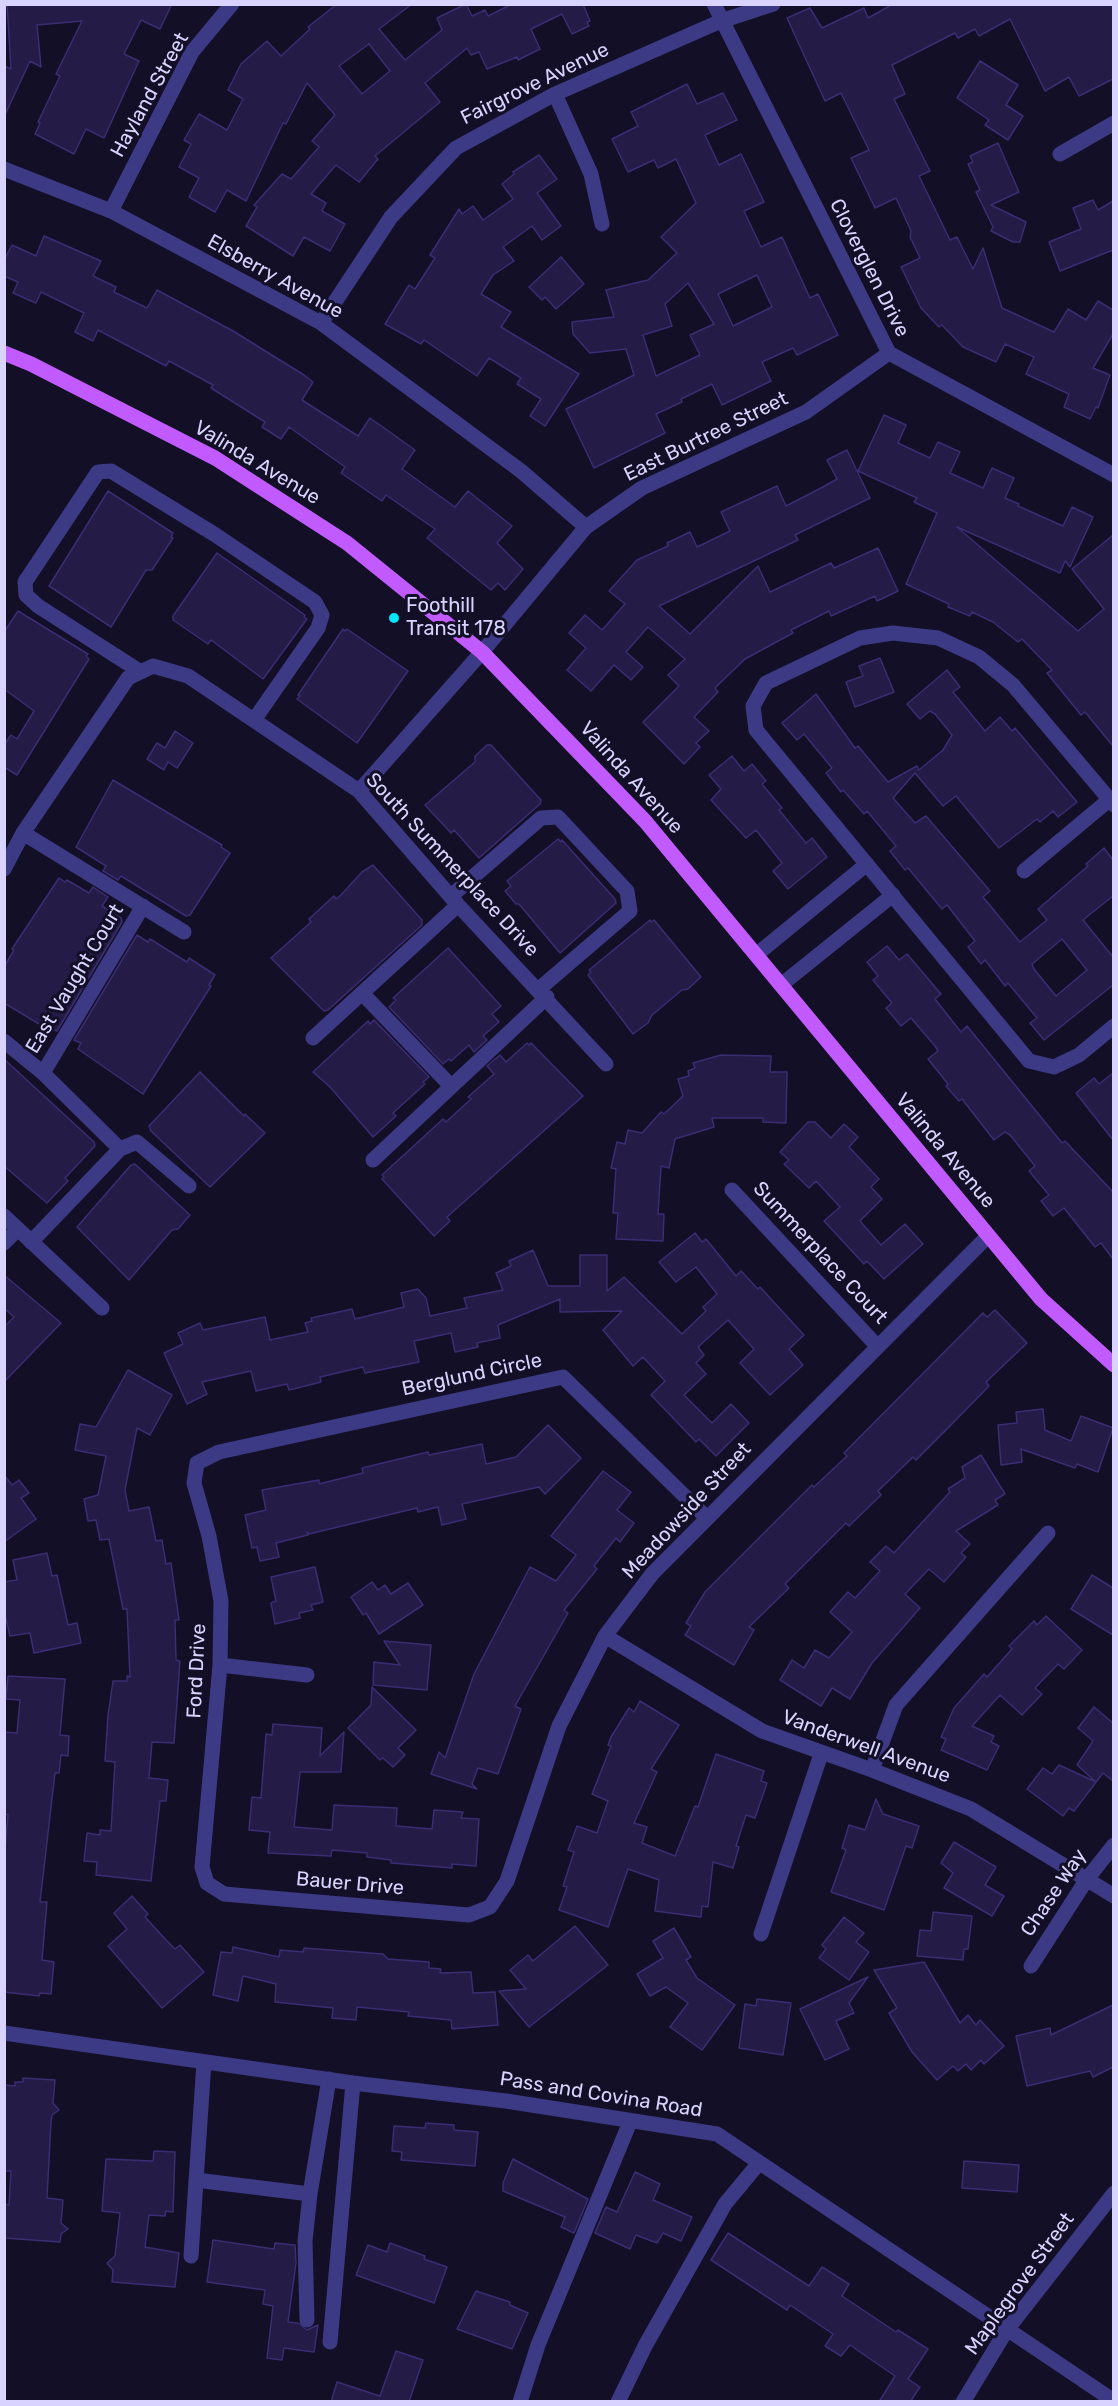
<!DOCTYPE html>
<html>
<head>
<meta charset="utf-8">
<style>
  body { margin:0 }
  #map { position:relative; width:1118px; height:2406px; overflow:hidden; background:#130f26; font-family:Rubik,sans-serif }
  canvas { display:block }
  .frame { position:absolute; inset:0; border:6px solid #d9d4ff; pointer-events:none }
</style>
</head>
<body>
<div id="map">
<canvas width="1118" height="2406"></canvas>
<div class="frame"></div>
</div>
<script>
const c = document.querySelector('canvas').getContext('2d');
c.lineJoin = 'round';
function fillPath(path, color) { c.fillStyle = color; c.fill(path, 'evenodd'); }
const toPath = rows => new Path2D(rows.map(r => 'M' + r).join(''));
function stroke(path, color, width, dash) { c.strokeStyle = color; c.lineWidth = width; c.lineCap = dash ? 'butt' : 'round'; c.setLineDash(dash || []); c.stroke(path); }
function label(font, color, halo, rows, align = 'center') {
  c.font = font + ' Rubik,sans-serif'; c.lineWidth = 6; c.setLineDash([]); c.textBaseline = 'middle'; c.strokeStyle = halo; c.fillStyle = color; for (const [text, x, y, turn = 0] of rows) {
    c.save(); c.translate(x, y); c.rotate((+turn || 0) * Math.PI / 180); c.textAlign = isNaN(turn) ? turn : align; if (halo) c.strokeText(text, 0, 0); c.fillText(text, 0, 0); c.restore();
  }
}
const building = toPath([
  [7,4,172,4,160,29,141,20,124,54,139,61,104,138,86,129,74,154,35,134,40,123,38,122,60,76,56,74,82,21,37,25,41,67,30,61,4,117,4,66,11,69,7,4],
  [337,4,412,4,379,29,405,60,442,30,437,18,466,4,472,16,485,10,488,16,512,4,583,4,590,21,587,22,589,26,572,34,562,14,531,29,540,49,518,60,517,57,487,69,479,52,471,55,467,48,425,83,440,102,375,156,378,159,359,182,336,165,311,194,326,203,322,211,345,224,330,251,304,237,293,256,246,226,257,207,254,205,282,174,291,179,319,147,312,141,335,115,307,83,286,124,283,123,246,201,227,190,215,212,189,197,199,178,179,167,191,144,184,140,199,114,227,130,243,99,228,90,241,64,267,41,281,56,310,29,308,27,337,4],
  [369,44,390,71,362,94,339,66,369,44],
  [893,4,1113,4,1113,79,1079,96,1069,77,1045,91,1010,19,979,36,975,29,958,38,955,33,892,65,905,94,894,99,930,171,919,176,950,240,957,237,973,269,983,248,1002,308,1054,332,1068,309,1086,320,1098,301,1113,310,1113,334,1093,368,1110,375,1098,408,1096,407,1090,419,1064,407,1069,394,1026,374,1034,357,1005,344,996,362,963,347,942,325,939,327,921,308,901,267,920,258,910,237,911,231,896,198,875,208,851,158,869,150,841,93,825,101,787,18,810,8,822,28,864,8,868,18,893,4],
  [980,61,1018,85,1006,105,1023,116,1008,140,985,125,989,120,957,98,980,61],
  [687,84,697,104,723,93,737,120,705,135,719,165,741,154,764,202,744,211,761,247,782,237,810,298,818,294,838,335,797,355,793,348,762,362,771,381,722,405,712,384,681,399,682,402,656,414,665,433,594,468,566,409,634,375,626,349,590,353,573,334,572,322,614,317,606,290,648,280,677,253,661,237,696,203,676,159,658,168,654,160,628,172,612,139,638,126,631,112,687,84],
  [757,275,772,307,733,326,718,294,757,275],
  [688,283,714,324,690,335,700,355,656,376,643,335,672,326,665,304,688,283],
  [998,143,1019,192,991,205,1026,222,1020,242,1013,242,991,231,993,227,976,192,980,190,968,164,973,162,970,156,998,143],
  [539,155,557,179,537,193,561,226,542,240,532,226,503,247,514,261,493,275,481,294,511,312,501,327,579,374,545,426,530,416,541,399,517,384,521,378,489,358,477,376,424,340,421,344,385,324,409,285,415,289,435,258,430,255,459,209,462,214,473,206,483,220,513,199,502,184,514,174,513,172,539,155],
  [1093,200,1098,210,1113,201,1113,250,1060,271,1049,242,1081,229,1073,208,1093,200],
  [44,236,101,261,93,276,116,287,114,292,147,308,157,290,233,331,304,375,313,382,302,400,358,436,370,418,415,450,402,469,455,507,468,491,512,526,497,543,523,569,505,590,498,583,491,590,427,538,435,529,386,495,382,501,341,473,345,467,289,427,281,439,262,427,265,422,211,388,213,385,169,361,166,366,98,330,93,341,75,332,84,313,41,292,36,303,13,293,18,282,4,276,4,260,12,245,36,256,44,236],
  [561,257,584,284,556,309,545,297,542,300,529,287,561,257],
  [884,415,906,425,898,443,930,458,938,442,960,452,950,473,983,488,992,468,1014,478,1005,498,1019,504,1018,506,1063,526,1072,507,1093,517,1070,567,1065,561,1060,573,957,527,1078,631,1104,609,1072,569,1113,535,1113,746,1085,712,1081,715,1047,673,1052,670,1022,639,1018,642,993,622,972,612,970,616,948,607,949,604,906,584,937,513,914,502,917,498,858,471,884,415],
  [847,450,870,498,795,535,798,540,659,606,690,634,758,566,770,592,831,563,834,568,878,548,898,591,877,601,875,596,831,616,829,611,791,630,793,633,745,659,715,688,718,692,694,717,709,731,696,743,700,747,684,764,643,722,679,686,668,675,685,659,648,627,626,652,643,667,631,680,614,665,591,691,567,670,586,648,569,633,585,615,602,630,625,604,609,591,637,560,668,546,667,543,690,532,697,547,730,531,721,512,777,486,786,506,821,488,837,479,827,460,847,450],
  [108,491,173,533,171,537,173,538,152,570,146,570,111,627,49,586,108,491],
  [217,553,305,615,304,617,307,619,263,679,211,640,208,644,173,620,173,616,217,553],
  [18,611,88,654,86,656,89,659,17,775,4,767,4,745,11,735,17,739,34,711,4,689,4,632,18,611],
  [343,629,345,631,347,629,408,671,357,743,297,699,300,696,298,695,343,629],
  [880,658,894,692,855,707,846,682,863,676,859,666,880,658],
  [947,670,960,687,953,692,985,731,1000,717,1012,731,1015,728,1077,802,1058,817,1053,811,1040,822,1037,819,999,848,956,796,943,806,915,773,893,798,915,823,926,816,990,891,983,897,1020,942,1047,920,1038,909,1088,866,1086,864,1104,848,1113,860,1113,896,1083,920,1113,957,1113,985,1044,1040,1030,1023,1037,1018,1008,983,1005,986,985,960,981,964,968,947,975,941,947,905,942,909,908,868,905,870,890,851,896,846,867,811,864,814,843,790,841,792,826,773,832,768,804,734,797,740,782,723,816,694,855,748,858,746,888,782,917,766,919,770,943,750,952,735,935,714,930,711,920,719,907,704,947,670],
  [1062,939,1087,970,1056,996,1034,969,1032,964,1062,939],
  [175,731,193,743,177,768,168,762,164,770,147,759,157,743,165,748,175,731],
  [487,745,491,745,541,800,540,804,479,858,454,830,451,833,425,805,475,762,475,756,487,745],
  [732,756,744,771,752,764,766,781,762,784,782,808,779,810,806,843,812,838,827,857,788,889,773,871,782,863,756,830,746,838,711,800,721,789,709,775,732,756],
  [113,780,222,845,221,847,230,853,190,915,186,916,121,876,118,880,103,871,106,866,76,847,113,780],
  [558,839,561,842,562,840,615,899,616,903,560,953,519,904,516,904,505,891,511,886,507,881,558,839],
  [373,865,422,920,422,925,328,1010,324,1011,271,958,311,922,309,919,334,896,336,899,341,895,362,872,373,865],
  [59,878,65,882,67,880,89,893,93,887,108,897,102,906,121,918,122,922,57,1031,52,1029,51,1031,4,1003,4,967,14,950,12,949,59,878],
  [650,920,651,922,654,920,701,977,688,989,682,990,652,1015,648,1023,633,1034,588,975,591,972,589,970,650,920],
  [137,935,148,942,150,939,187,962,189,958,215,975,209,985,211,986,143,1094,78,1049,81,1043,74,1040,137,935],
  [887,946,899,960,907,954,941,994,935,999,961,1032,967,1026,1062,1143,1065,1141,1113,1192,1113,1259,1101,1243,1095,1247,1064,1208,1053,1216,1041,1201,1049,1195,1029,1171,1035,1166,1010,1135,1005,1132,994,1140,962,1099,959,1101,946,1086,948,1084,928,1059,938,1051,935,1046,911,1018,901,1026,886,1008,892,1003,873,980,878,976,867,962,887,946],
  [448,948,501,1006,492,1014,499,1022,483,1036,487,1040,474,1052,469,1045,451,1061,449,1059,443,1064,389,1007,396,1000,393,998,448,948],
  [374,1020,429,1077,423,1082,425,1084,393,1113,396,1116,373,1137,330,1087,313,1072,368,1021,370,1024,374,1020],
  [527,1043,529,1045,531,1043,583,1096,447,1217,450,1221,434,1236,382,1179,384,1177,382,1175,443,1119,446,1122,471,1099,468,1097,494,1074,487,1066,500,1055,506,1062,527,1043],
  [721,1055,771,1056,770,1072,787,1072,786,1123,763,1122,763,1118,712,1118,714,1127,675,1139,669,1168,661,1166,658,1214,664,1214,663,1241,616,1239,618,1213,613,1213,616,1169,611,1168,617,1142,625,1144,628,1130,642,1133,661,1112,664,1114,683,1096,678,1079,689,1076,688,1071,695,1068,693,1063,721,1055],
  [4,1059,94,1142,95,1146,65,1178,68,1181,47,1203,4,1166,4,1059],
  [200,1072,244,1116,245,1114,265,1133,210,1187,151,1131,149,1126,200,1072],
  [1113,1073,1113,1140,1076,1093,1094,1078,1099,1084,1113,1073],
  [808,1122,815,1122,831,1138,844,1124,858,1137,849,1147,879,1179,871,1187,882,1199,860,1221,881,1245,905,1224,923,1244,884,1279,867,1261,864,1264,824,1221,840,1207,816,1181,809,1188,784,1164,789,1160,780,1152,808,1122],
  [135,1164,190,1215,178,1229,172,1230,129,1280,77,1227,131,1165,135,1164],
  [695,1233,702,1242,706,1239,736,1276,741,1271,758,1289,760,1287,804,1335,789,1349,803,1365,770,1395,740,1363,754,1349,728,1320,698,1347,704,1355,696,1363,706,1374,684,1395,712,1423,731,1404,749,1423,716,1456,699,1439,696,1442,651,1395,665,1381,643,1357,633,1366,603,1330,622,1311,560,1312,560,1299,498,1325,500,1338,477,1343,478,1347,455,1352,451,1333,414,1341,419,1362,365,1373,363,1367,320,1377,321,1382,289,1390,287,1384,256,1391,251,1371,202,1382,207,1394,187,1404,164,1353,183,1344,178,1333,200,1323,203,1330,265,1317,270,1340,308,1332,305,1323,312,1321,311,1318,352,1309,355,1319,404,1307,401,1293,418,1289,426,1298,430,1316,467,1308,464,1298,503,1290,496,1273,511,1266,509,1261,533,1250,548,1286,580,1286,580,1255,607,1255,607,1291,624,1277,682,1334,706,1311,703,1307,717,1294,696,1267,676,1282,659,1262,695,1233],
  [4,1275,61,1323,4,1382,4,1327,14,1317,4,1308,4,1275],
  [995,1310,1027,1343,986,1382,989,1386,946,1430,916,1460,913,1457,878,1491,881,1495,849,1526,846,1523,785,1584,789,1588,749,1627,754,1630,734,1665,685,1635,691,1626,686,1623,705,1592,812,1485,814,1487,847,1456,844,1453,974,1322,983,1313,987,1317,995,1310],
  [128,1370,172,1395,150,1435,137,1428,125,1490,129,1511,149,1507,156,1541,162,1540,166,1564,171,1563,179,1620,175,1620,176,1660,180,1661,174,1743,152,1742,149,1778,168,1780,166,1801,160,1801,151,1881,96,1875,97,1862,84,1861,87,1833,100,1835,100,1830,111,1831,115,1762,105,1761,108,1715,113,1681,127,1681,127,1676,130,1677,127,1609,123,1609,109,1539,100,1540,96,1520,88,1521,84,1499,98,1495,106,1456,75,1450,80,1424,96,1427,128,1370],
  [1043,1409,1045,1430,1071,1441,1081,1416,1113,1428,1098,1472,1077,1464,1075,1468,1021,1449,1022,1462,1001,1465,998,1425,1017,1423,1016,1412,1043,1409],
  [548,1425,581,1458,545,1494,539,1487,462,1504,466,1519,442,1525,438,1507,418,1512,417,1508,309,1534,307,1532,308,1535,276,1543,279,1557,260,1561,257,1547,252,1548,245,1515,266,1510,262,1490,319,1480,319,1484,363,1473,362,1468,428,1452,429,1455,482,1444,486,1464,516,1457,548,1425],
  [981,1455,1005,1494,995,1500,998,1505,956,1531,970,1544,961,1553,966,1557,944,1582,929,1569,905,1594,920,1608,872,1663,850,1699,832,1688,821,1706,780,1680,792,1660,804,1668,815,1650,829,1658,852,1632,830,1612,848,1592,855,1598,880,1571,870,1562,886,1546,894,1553,950,1492,948,1489,965,1478,962,1467,981,1455],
  [603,1471,631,1492,617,1510,634,1523,620,1542,616,1538,594,1566,597,1569,564,1610,568,1613,515,1706,521,1709,498,1774,478,1768,472,1784,477,1789,431,1774,439,1752,445,1758,474,1674,530,1567,556,1581,576,1555,551,1536,603,1471],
  [4,1475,12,1485,19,1480,29,1493,21,1498,36,1519,4,1542,4,1475],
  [47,1553,52,1576,57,1575,68,1625,77,1623,81,1643,34,1653,30,1633,10,1636,4,1610,4,1582,17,1580,13,1560,47,1553],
  [315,1567,323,1602,311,1605,313,1610,299,1613,300,1618,275,1624,271,1603,276,1601,271,1577,315,1567],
  [1092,1575,1113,1588,1113,1635,1071,1609,1092,1575],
  [372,1582,378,1590,385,1585,391,1594,408,1583,423,1605,379,1634,366,1613,363,1615,351,1597,372,1582],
  [1046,1616,1082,1650,1064,1669,1058,1664,1035,1688,1042,1694,1022,1715,1000,1695,972,1726,994,1736,991,1742,999,1746,987,1770,941,1750,946,1739,941,1737,954,1708,984,1674,987,1677,1012,1649,1009,1646,1034,1621,1037,1625,1046,1616],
  [384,1641,431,1645,427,1690,373,1685,374,1662,400,1665,384,1641],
  [8,1676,65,1679,60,1735,69,1736,68,1756,61,1755,59,1773,55,1773,40,1902,47,1902,42,1960,54,1962,51,1994,40,1993,39,1996,4,1992,4,1861,8,1815,4,1814,4,1732,17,1733,20,1700,6,1699,8,1676],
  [372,1687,416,1730,398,1748,405,1755,393,1767,383,1758,380,1760,348,1728,371,1705,372,1687],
  [640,1701,679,1725,651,1769,657,1772,634,1823,647,1827,642,1843,675,1856,695,1806,698,1807,716,1754,764,1771,761,1781,767,1783,755,1818,746,1815,736,1846,739,1847,733,1868,713,1862,708,1907,702,1906,701,1917,655,1911,659,1880,628,1869,608,1927,559,1910,567,1887,563,1886,574,1852,568,1850,577,1826,597,1833,608,1801,592,1794,611,1746,608,1745,611,1737,629,1708,634,1712,640,1701],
  [1094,1707,1113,1723,1113,1781,1103,1773,1074,1811,1069,1808,1063,1816,1027,1789,1043,1768,1052,1774,1059,1765,1096,1782,1077,1765,1093,1741,1078,1728,1094,1707],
  [273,1724,322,1728,320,1756,344,1732,341,1772,300,1772,294,1827,332,1830,334,1805,397,1808,396,1826,432,1829,434,1810,463,1812,461,1818,479,1819,476,1866,452,1864,452,1868,391,1863,391,1860,367,1857,367,1853,332,1850,331,1856,268,1853,270,1832,249,1830,252,1797,261,1798,266,1734,272,1735,273,1724],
  [876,1799,883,1814,919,1826,912,1848,906,1846,884,1910,831,1892,846,1850,842,1848,849,1825,865,1830,876,1799],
  [954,1842,996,1867,985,1885,1004,1896,992,1916,944,1888,953,1873,941,1863,954,1842],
  [132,1896,148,1914,145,1917,167,1941,175,1949,180,1945,204,1972,162,2008,108,1946,127,1929,114,1913,132,1896],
  [933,1912,972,1916,968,1949,964,1949,963,1960,917,1956,920,1930,931,1931,933,1912],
  [844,1917,864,1933,856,1942,869,1952,849,1980,819,1958,826,1949,822,1945,844,1917],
  [575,1926,608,1965,529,2027,499,1991,526,1989,510,1970,528,1955,533,1961,575,1926],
  [674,1928,691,1957,686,1960,697,1978,735,2005,702,2050,670,2027,688,2003,666,1987,650,1996,637,1974,663,1958,653,1941,674,1928],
  [233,1947,279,1957,280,1950,303,1952,304,1948,383,1954,388,1959,429,1962,429,1968,441,1969,440,1973,471,1972,473,1993,495,1992,498,2025,452,2029,451,2020,408,2016,409,2012,357,2007,356,2020,332,2018,333,2008,275,2002,276,1984,243,1976,238,2001,213,1995,221,1952,232,1953,233,1947],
  [924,1962,960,2023,968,2015,976,2025,980,2020,1004,2046,984,2064,981,2060,971,2070,966,2064,958,2071,953,2066,937,2080,912,2052,889,2013,897,2008,874,1970,924,1962],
  [868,1977,849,2003,854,2013,836,2021,849,2049,825,2060,800,2009,868,1977],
  [757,1999,791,2003,783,2055,739,2048,745,2004,756,2006,757,1999],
  [1113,2005,1113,2067,1093,2077,1090,2071,1027,2086,1016,2036,1050,2028,1051,2035,1113,2005],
  [23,2078,55,2080,53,2103,59,2110,52,2115,51,2122,47,2198,63,2200,61,2223,68,2229,61,2234,60,2242,4,2238,4,2204,9,2205,11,2171,4,2171,4,2085,15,2086,15,2082,23,2082,23,2078],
  [426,2123,454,2125,454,2130,478,2132,475,2166,401,2160,402,2152,392,2151,394,2126,425,2128,426,2123],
  [154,2151,175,2152,173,2212,166,2211,165,2216,149,2215,145,2247,179,2253,175,2287,112,2282,113,2270,107,2263,115,2256,120,2213,102,2211,106,2159,153,2161,154,2151],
  [513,2159,588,2199,574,2233,561,2227,565,2217,503,2191,503,2183,513,2159],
  [964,2161,1019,2165,1017,2192,962,2188,964,2161],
  [635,2172,660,2184,653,2200,692,2217,681,2241,663,2233,657,2243,636,2235,630,2249,595,2233,606,2207,617,2212,635,2172],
  [728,2233,809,2286,822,2267,849,2284,842,2296,896,2332,898,2330,928,2349,908,2379,920,2387,910,2402,879,2402,895,2376,850,2345,841,2356,825,2346,833,2334,790,2305,787,2310,711,2260,728,2233],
  [213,2240,274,2249,275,2243,295,2245,296,2263,288,2322,298,2323,307,2330,318,2325,314,2352,284,2348,282,2360,267,2358,273,2306,263,2304,265,2290,207,2282,213,2240],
  [390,2243,425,2256,424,2259,447,2267,434,2303,356,2275,368,2245,387,2252,390,2243],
  [476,2291,510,2302,510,2305,528,2313,512,2349,457,2329,476,2291],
  [396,2351,423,2360,409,2402,331,2402,337,2382,380,2396,396,2351]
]);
const minor = toPath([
  [714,4,889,353,1114,475],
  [555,94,591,174,602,224],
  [1060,154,1114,123],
  [4,169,111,211,321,323,521,471,586,527],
  [111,211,192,52,232,4],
  [321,323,391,217,456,148,555,94,721,21,773,4],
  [141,672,38,606,26,595,25,582,98,472,111,471,214,534,315,602,322,615,318,628,254,720],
  [359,791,482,652,586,527,642,488,806,412,889,353],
  [1114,805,1013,685,979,657,938,638,893,633,860,638,766,683,753,706,756,730,1029,1061,1054,1067,1079,1055,1114,1026],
  [23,833,184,932],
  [4,869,23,833,128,678,153,666,188,676,359,791,458,905,606,1064],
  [1024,871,1109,800],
  [451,896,541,818,558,817,627,891,630,911,539,989],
  [756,955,867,864],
  [781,985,893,895],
  [362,993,450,1085],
  [313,1038,458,905],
  [4,1041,43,1073,120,1149],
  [43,1073,143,906],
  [373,1160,547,997],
  [732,1190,877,1346],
  [4,1216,102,1308],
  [31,1242,120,1149,137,1142,189,1186],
  [4,1243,18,1229],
  [706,1517,563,1377,219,1452,197,1463,194,1483,209,1536,221,1601,220,1665,202,1867,207,1883,224,1894,469,1915,490,1907,507,1881,559,1726,605,1636,652,1574,988,1236],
  [605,1636,762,1731,872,1770,971,1809,1114,1896],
  [220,1665,307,1675],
  [872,1770,896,1705,1048,1533],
  [761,1934,821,1754],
  [1031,1966,1087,1879,1114,1845],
  [4,2033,353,2083,506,2101,717,2134,1114,2401],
  [196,2180,310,2194],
  [191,2256,204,2062],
  [307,2320,305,2241,310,2194,329,2079],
  [330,2342,353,2083],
  [520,2402,538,2345,630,2122],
  [618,2402,645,2346,725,2204,759,2163],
  [963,2402,1006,2331,1114,2193]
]);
const major = toPath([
  [4,353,31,364,215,458,347,543,482,652,645,821,1041,1299,1114,1365]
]);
const markers = [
  [394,618,6,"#00e5ff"]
];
const streetNames = [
  ["Fairgrove Avenue",535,84,-26],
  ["Hayland Street",150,95,-61],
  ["Cloverglen Drive",869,268,63],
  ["Elsberry Avenue",275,277,29],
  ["East Burtree Street",706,437,-26],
  ["Valinda Avenue",257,463,31],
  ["Valinda Avenue",631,778,48],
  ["South Summerplace Drive",452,865,47],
  ["East Vaught Court",75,979,-59],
  ["Valinda Avenue",945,1151,50],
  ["Summerplace Court",820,1253,47],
  ["Berglund Circle",472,1375,-12],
  ["Meadowside Street",687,1511,-47],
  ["Ford Drive",197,1671,-87],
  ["Vanderwell Avenue",866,1747,20],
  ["Bauer Drive",350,1884,5],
  ["Chase Way",1054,1893,-56],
  ["Pass and Covina Road",601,2095,9],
  ["Maplegrove Street",1020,2284,-54]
];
const poiNames = [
  ["Foothill",406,606],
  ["Transit 178",406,629]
];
fillPath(building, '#241b47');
stroke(building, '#3b2d73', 1.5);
stroke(minor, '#3d3a85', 15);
stroke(major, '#c25bff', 15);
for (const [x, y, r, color] of markers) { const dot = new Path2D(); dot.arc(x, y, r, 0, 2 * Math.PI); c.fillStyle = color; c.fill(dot); stroke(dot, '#130f26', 2); }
label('20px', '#d9d4ff', '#130f26', streetNames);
label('20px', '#d9d4ff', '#130f26', poiNames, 'left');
</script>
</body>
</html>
